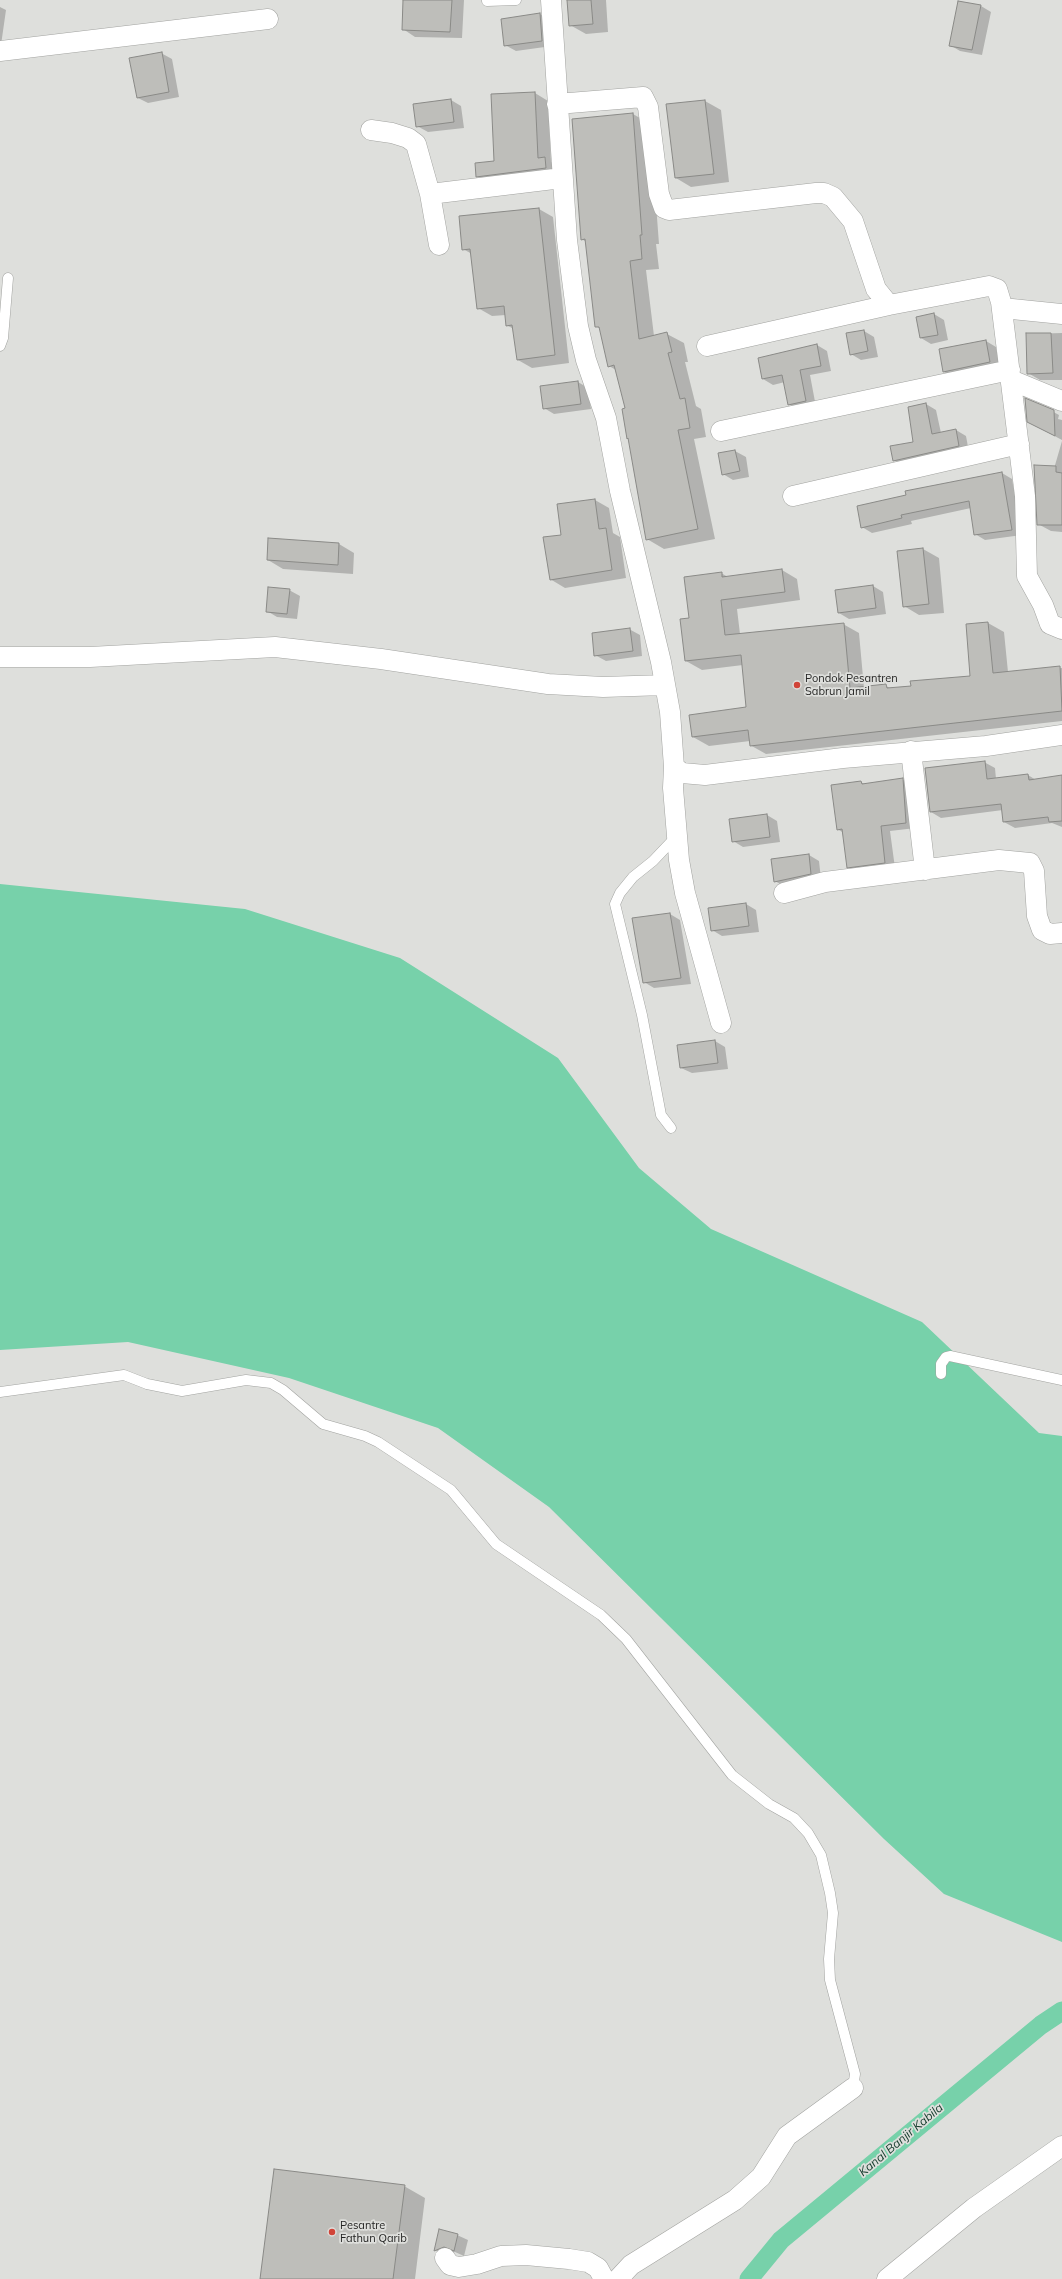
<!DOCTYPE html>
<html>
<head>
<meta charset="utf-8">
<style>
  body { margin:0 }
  canvas { display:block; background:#dedfdc }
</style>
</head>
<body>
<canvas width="1062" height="2279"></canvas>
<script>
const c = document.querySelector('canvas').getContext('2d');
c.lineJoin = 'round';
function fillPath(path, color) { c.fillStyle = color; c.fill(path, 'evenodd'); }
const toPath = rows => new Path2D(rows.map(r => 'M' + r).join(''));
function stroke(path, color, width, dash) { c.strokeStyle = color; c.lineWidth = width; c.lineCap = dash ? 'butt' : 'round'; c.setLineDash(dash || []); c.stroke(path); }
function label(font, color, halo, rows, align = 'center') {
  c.font = font + ' Mulish,sans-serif'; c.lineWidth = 3.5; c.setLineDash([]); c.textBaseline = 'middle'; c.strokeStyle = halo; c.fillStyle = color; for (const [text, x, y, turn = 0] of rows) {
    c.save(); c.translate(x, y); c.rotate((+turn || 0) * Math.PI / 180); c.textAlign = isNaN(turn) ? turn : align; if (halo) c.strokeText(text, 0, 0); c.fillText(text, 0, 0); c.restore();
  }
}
const water = toPath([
  [0,884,245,909,400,958,558,1058,639,1168,711,1229,922,1322,1039,1433,1062,1436,1062,1942,944,1894,884,1839,549,1507,438,1428,289,1378,128,1342,0,1350]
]);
const shadow = toPath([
  [404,0,464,0,462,38,415,37,403,29],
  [568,0,606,0,608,32,586,34,570,25],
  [981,6,991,12,982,55,960,51,950,45],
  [0,7,6,10,0,52],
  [540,14,550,20,552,46,516,51,505,45,502,20],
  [161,53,172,59,179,97,148,103,138,98],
  [535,93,548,101,551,162,559,166,560,176,491,184,477,176,495,162],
  [451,100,461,106,464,128,428,132,417,126],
  [705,101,721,110,729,182,691,187,676,178],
  [633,114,650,124,659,244,656,244,659,269,646,270,654,336,667,334,684,343,688,362,685,362,696,406,701,409,706,437,694,439,715,539,664,549,647,539,630,439,628,438,626,409,616,370,609,366,601,329,596,326,586,242,582,239],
  [539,209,553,217,569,363,532,368,518,360,514,329,506,325,506,315,492,316,478,308,472,254,463,249],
  [934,314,944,320,948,340,931,344,921,338],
  [864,331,874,337,878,357,861,360,851,354],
  [1062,333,1062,380,1040,380,1028,373,1027,334],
  [986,341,996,347,1000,368,954,378,944,372],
  [817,345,827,351,831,371,810,375,816,407,799,410,789,404,785,382,773,385,763,379],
  [578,382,588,388,591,409,554,414,544,408],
  [926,404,936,410,941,433,956,430,966,436,969,452,904,466,894,460,915,442],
  [1046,408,1059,415,1058,419,1062,420,1062,440,1028,422],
  [1062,441,1062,532,1051,531,1038,524],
  [735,451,746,457,749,477,733,480,723,474,719,454],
  [1002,473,1012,479,1022,535,985,540,975,534,971,508,911,521,912,524,872,533,862,527],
  [595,500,609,508,613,533,620,537,626,578,565,588,550,579,562,535,558,505],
  [339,544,354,553,353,574,283,569,268,560],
  [923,549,939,558,944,613,919,615,904,606],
  [782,570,797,579,800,600,737,609,740,634,843,624,859,633,864,688,886,686,892,689,972,677,967,625,988,623,1004,632,1008,672,1062,668,1062,721,766,754,750,745,750,741,709,746,693,737,747,708,743,665,702,670,686,661,690,619,721,573,728,577],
  [873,586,883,592,886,614,849,619,839,613],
  [289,590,300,596,297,619,277,617,267,611],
  [629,629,640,635,642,656,606,661,595,655],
  [984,762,995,768,996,779,1028,775,1036,780,1062,776,1062,827,1052,823,1015,828,1004,822,1003,810,941,818,931,812],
  [902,779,913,785,916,828,890,831,895,868,858,873,848,867,844,833,837,829,861,782,864,784],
  [767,815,777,821,780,842,743,847,733,841],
  [809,855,819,861,821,879,785,887,775,881],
  [746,904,756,910,759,932,722,936,712,930],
  [670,914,680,920,691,984,654,988,644,982],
  [715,1041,725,1047,728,1069,692,1073,681,1068],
  [404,2186,425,2198,415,2279,261,2279],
  [457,2235,468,2240,464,2256,455,2252,445,2256,435,2250]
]);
const canal = toPath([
  [749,2279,781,2240,1041,2025,1062,2011]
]);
const building = toPath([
  [403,0,452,0,450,32,402,30,403,0],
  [567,0,591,0,593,24,569,26,567,0],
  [958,1,981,5,972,50,949,46,958,1],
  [540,13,542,41,504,46,501,19,540,13],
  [162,52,169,92,137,98,129,58,162,52],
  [535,92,538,158,545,157,546,168,476,177,475,163,494,161,491,94,535,92],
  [451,99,454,122,416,127,413,104,451,99],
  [705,100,714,174,675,178,666,104,705,100],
  [633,113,642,235,640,235,642,259,630,261,639,339,667,332,672,352,668,353,680,399,685,398,690,428,678,430,698,529,646,540,628,438,627,439,622,409,625,408,614,365,608,367,599,327,595,327,585,239,581,240,572,119,633,113],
  [539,208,555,355,517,360,512,325,506,326,504,306,477,309,470,249,462,250,459,216,539,208],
  [934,313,938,335,920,338,916,317,934,313],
  [864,330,868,351,850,355,846,333,864,330],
  [1026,333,1051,333,1053,373,1027,374,1026,333],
  [986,340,990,362,943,372,939,349,986,340],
  [817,344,821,366,800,370,806,401,788,405,782,375,762,379,758,358,817,344],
  [578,381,581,404,543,409,540,386,578,381],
  [1025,398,1054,410,1055,436,1027,422,1025,398],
  [926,403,932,434,956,429,959,446,893,461,890,446,913,442,908,407,926,403],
  [735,450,740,471,722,475,718,453,735,450],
  [1034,465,1056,466,1056,472,1062,473,1062,525,1037,525,1034,465],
  [1002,472,1012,530,974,535,969,501,901,515,902,518,861,528,857,506,906,495,905,491,1002,472],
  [595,499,599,529,606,528,612,570,550,580,543,537,561,535,557,504,595,499],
  [268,538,339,543,338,565,267,560,268,538],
  [923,548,929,604,903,607,897,551,923,548],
  [782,569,785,592,721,600,725,635,844,623,850,688,886,684,887,688,911,686,910,681,970,676,966,624,988,622,993,673,1060,666,1062,711,750,746,748,730,692,737,689,715,746,707,741,655,685,661,680,619,689,618,684,577,722,572,722,577,782,569],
  [873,585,876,608,838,613,835,590,873,585],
  [268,587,290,589,287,614,266,612,268,587],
  [630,628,633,651,594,656,592,633,630,628],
  [985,761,987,779,1028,774,1029,780,1062,775,1062,821,1049,822,1048,817,1003,822,1001,804,930,812,925,768,985,761],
  [903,778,906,823,881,826,885,863,847,868,842,829,837,830,831,785,861,781,862,784,903,778],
  [767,814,770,837,732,842,729,819,767,814],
  [809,854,811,874,774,882,771,859,809,854],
  [746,903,749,926,711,931,708,908,746,903],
  [670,913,681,978,643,983,632,918,670,913],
  [715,1040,718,1063,680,1068,677,1045,715,1040],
  [274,2169,405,2185,393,2279,260,2279,274,2169],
  [439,2229,458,2234,454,2251,444,2247,434,2251,439,2229]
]);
const service = toPath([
  [487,1,516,0],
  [0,346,3,338,8,278],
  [671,1128,661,1115,642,1015,615,904,620,893,633,877,653,861,672,841,675,835],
  [941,1374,941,1364,946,1357,950,1356,1062,1380],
  [0,1392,124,1375,147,1384,182,1391,246,1380,271,1383,283,1390,323,1424,365,1436,378,1442,451,1490,496,1544,601,1615,626,1639,732,1775,769,1804,794,1818,808,1833,821,1855,830,1893,833,1913,829,1959,830,1980,855,2074,853,2088]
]);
const minor = toPath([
  [551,0,567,240,578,326,586,360,606,418,620,491,661,662,670,712,674,767,682,773,705,775,843,758,986,746,1062,735],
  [0,51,268,19],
  [557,104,643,97,648,107,659,194,664,208,669,210,816,193,824,193,833,197,853,221,876,289,889,305,989,286,997,289,1001,302,1025,496,1027,576,1043,605,1050,624,1062,629],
  [371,130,392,133,408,138,416,144,430,194,439,245],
  [430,194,562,178],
  [1002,308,1062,314],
  [707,346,889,305],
  [1011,380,1062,401],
  [721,431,1010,370],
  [793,496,1019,444],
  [0,657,90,657,275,647,381,659,548,684,603,687,665,685],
  [911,751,925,870],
  [674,767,673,788,679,860,685,893,721,1023],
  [784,893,825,882,999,860,1030,863,1034,871,1037,916,1042,930,1050,934,1062,933],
  [445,2258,450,2265,459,2267,477,2264,501,2256,526,2255,569,2259,588,2262,598,2268,604,2279],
  [618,2279,631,2265,735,2200,761,2177,787,2136,853,2088],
  [887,2279,974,2208,1062,2146]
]);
const markers = [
  [797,685,4,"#d14438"],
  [332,2232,4,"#d14438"]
];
const poiNames = [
  ["Pondok Pesantren",805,679],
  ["Sabrun Jamil",805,692],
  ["Pesantre",340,2226],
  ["Fathun Qarib",340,2239]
];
const waterNames = [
  ["Kanal Banjir Kabila",901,2140,-40]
];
fillPath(water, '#77d1aa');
fillPath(shadow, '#0003');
stroke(canal, '#77d1aa', 19);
fillPath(building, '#bebeba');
stroke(building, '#8a8a87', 1);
stroke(service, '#a2a3a0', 11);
stroke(minor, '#a2a3a0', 21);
stroke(service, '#fff', 10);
stroke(minor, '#fff', 20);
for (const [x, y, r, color] of markers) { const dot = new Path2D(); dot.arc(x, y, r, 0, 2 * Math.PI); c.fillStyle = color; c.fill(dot); stroke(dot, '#dedfdc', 1.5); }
label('11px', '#252524', '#dedfdc', poiNames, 'left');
label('italic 12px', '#133b2b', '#dedfdc', waterNames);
</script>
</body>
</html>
